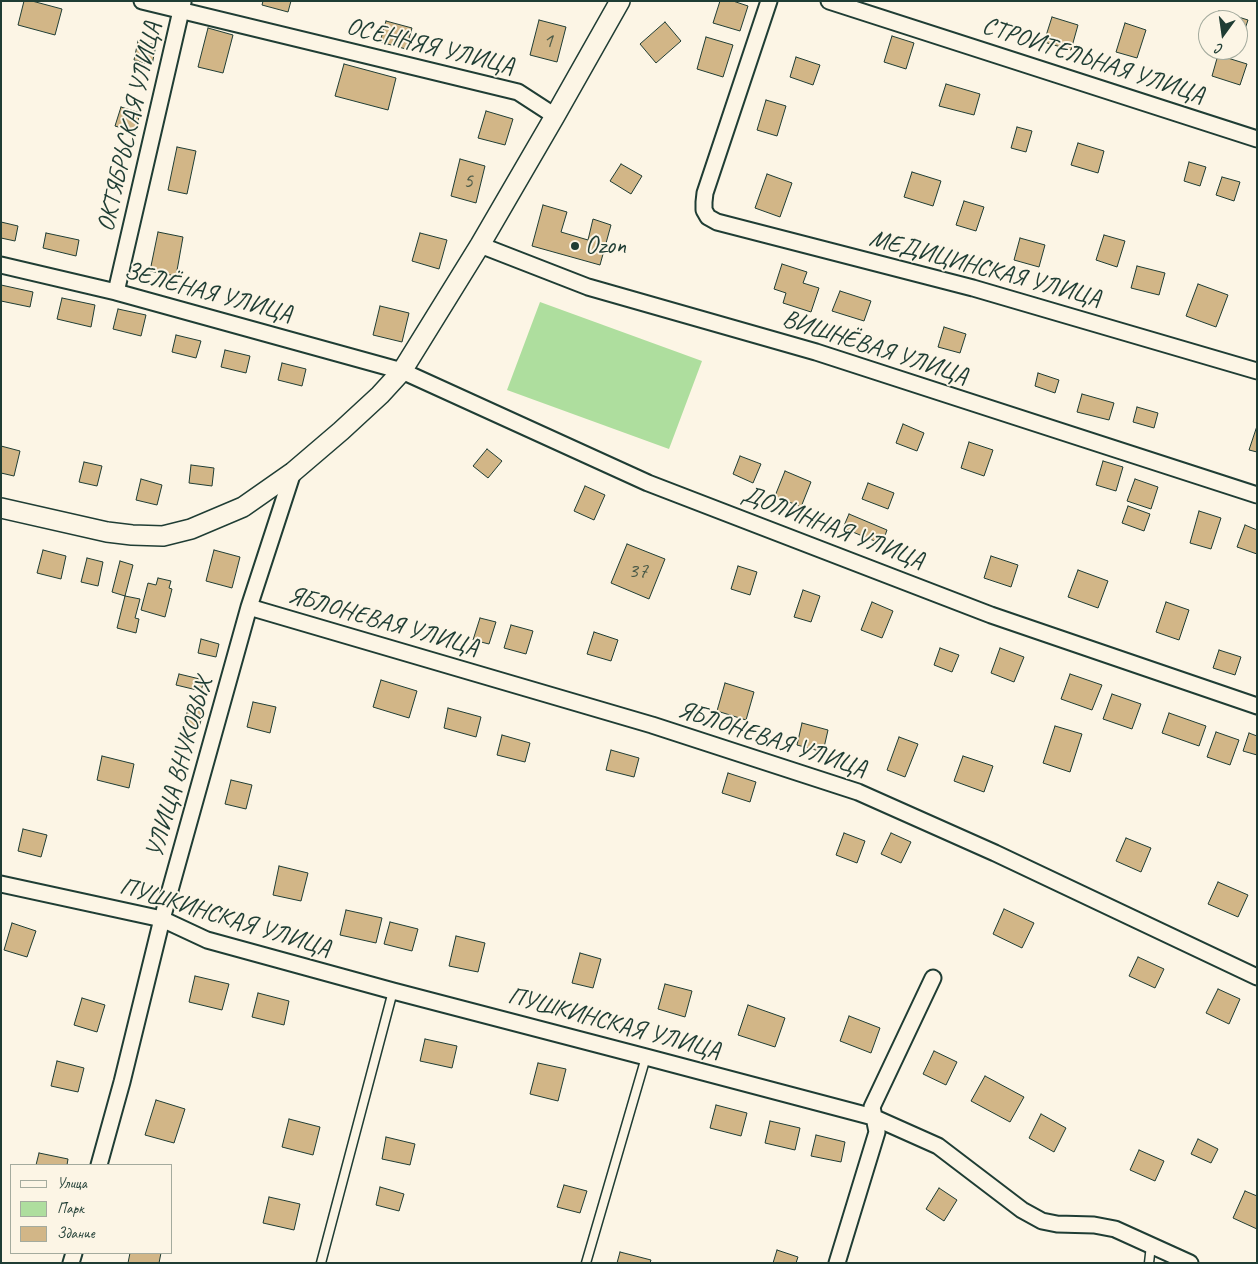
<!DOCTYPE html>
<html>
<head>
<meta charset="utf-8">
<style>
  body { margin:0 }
  #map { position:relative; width:1258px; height:1264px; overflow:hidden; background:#fcf5e5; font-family:Caveat,sans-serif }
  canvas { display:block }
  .frame { position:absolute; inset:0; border:2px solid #1f3d34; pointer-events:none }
  .legend { position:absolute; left:10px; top:1164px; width:162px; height:90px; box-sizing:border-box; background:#fcf5e5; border:1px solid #a4ab9e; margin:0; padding:6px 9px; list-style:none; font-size:15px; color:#1f3d34 }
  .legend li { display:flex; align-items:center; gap:10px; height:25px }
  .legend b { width:25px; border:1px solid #a4ab9e }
  .north { position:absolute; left:1198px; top:10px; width:50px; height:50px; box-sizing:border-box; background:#fcf5e5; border:1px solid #a4ab9e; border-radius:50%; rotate:194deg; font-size:14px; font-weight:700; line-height:20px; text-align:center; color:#1f3d34 }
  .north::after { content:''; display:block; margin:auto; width:18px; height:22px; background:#1f3d34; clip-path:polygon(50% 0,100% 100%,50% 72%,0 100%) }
</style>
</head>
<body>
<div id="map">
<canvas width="1258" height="1264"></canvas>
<div class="frame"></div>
<ul class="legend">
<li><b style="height:6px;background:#fcf5e5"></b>Улица</li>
<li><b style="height:14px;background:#aede9e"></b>Парк</li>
<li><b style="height:14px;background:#d2b687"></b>Здание</li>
</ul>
<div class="north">С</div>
</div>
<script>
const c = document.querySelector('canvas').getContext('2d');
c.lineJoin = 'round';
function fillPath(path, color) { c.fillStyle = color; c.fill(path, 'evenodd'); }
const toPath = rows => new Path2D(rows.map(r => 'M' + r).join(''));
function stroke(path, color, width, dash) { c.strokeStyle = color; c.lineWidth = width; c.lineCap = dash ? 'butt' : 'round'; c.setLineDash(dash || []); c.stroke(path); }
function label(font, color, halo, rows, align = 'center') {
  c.font = font + ' Caveat,sans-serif'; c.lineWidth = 4; c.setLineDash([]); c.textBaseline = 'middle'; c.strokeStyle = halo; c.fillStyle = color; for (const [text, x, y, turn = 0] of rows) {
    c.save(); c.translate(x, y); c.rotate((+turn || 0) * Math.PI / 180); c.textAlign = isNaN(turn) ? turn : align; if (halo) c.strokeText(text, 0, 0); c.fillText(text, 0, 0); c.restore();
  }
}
const green = toPath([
  [540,302,702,361,669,449,507,390]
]);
const building = toPath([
  [24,1,32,1,62,9,55,35,18,25,24,1],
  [263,1,291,1,288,12,262,5,263,1],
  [720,1,733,1,748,6,740,31,713,23,720,1],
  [1219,11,1248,20,1241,41,1238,40,1238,20,1217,20,1219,11],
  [1052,17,1078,25,1071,50,1044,42,1052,17],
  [539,20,566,27,557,62,530,55,539,20],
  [386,21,412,28,406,49,380,42,386,21],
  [665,22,681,41,656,63,640,44,665,22],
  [1125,23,1146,30,1137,58,1116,52,1125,23],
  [208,28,233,35,223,73,198,67,208,28],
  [892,36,914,43,906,69,884,62,892,36],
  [706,37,733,45,723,77,697,69,706,37],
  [138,41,156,45,152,65,134,60,138,41],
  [1218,55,1247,64,1240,85,1212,76,1218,55],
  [796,57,820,65,813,85,790,77,796,57],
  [344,64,396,78,388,110,335,96,344,64],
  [946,84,980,94,974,115,939,106,946,84],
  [766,100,786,106,777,136,757,130,766,100],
  [121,107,140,113,135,132,115,126,121,107],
  [486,111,513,119,505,145,478,138,486,111],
  [1017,127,1032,131,1026,152,1011,148,1017,127],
  [1078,143,1104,151,1098,173,1071,165,1078,143],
  [177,147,196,151,187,194,168,190,177,147],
  [460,159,485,166,476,203,451,196,460,159],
  [1189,162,1206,167,1200,186,1184,181,1189,162],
  [621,164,642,176,631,194,610,181,621,164],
  [912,172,941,181,933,206,904,197,912,172],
  [767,174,792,183,780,217,755,208,767,174],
  [1222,177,1240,182,1234,201,1216,195,1222,177],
  [964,201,984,207,976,231,956,225,964,201],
  [543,205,567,212,561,232,588,240,593,219,611,225,600,265,532,246,543,205],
  [1,222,18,226,15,241,1,238,1,222],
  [158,232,183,237,176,276,150,271,158,232],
  [46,233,79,240,76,256,43,248,46,233],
  [420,233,447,240,439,269,412,261,420,233],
  [1104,235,1125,241,1117,267,1096,260,1104,235],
  [1020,238,1045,245,1039,267,1014,260,1020,238],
  [782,264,807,272,803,283,819,288,811,312,783,303,786,293,774,289,782,264],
  [1137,266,1165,273,1159,295,1131,288,1137,266],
  [1198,284,1228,295,1216,327,1186,316,1198,284],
  [1,285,33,292,30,307,1,301,1,285],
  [840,291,871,301,864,321,832,311,840,291],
  [62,298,95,305,91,327,57,319,62,298],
  [380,306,409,313,402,342,373,335,380,306],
  [118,309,146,315,141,336,113,329,118,309],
  [944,327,966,334,960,353,938,347,944,327],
  [176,335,201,341,196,358,172,352,176,335],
  [225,350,250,356,246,373,221,367,225,350],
  [282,363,306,369,302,386,278,380,282,363],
  [1038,373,1059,380,1055,393,1035,386,1038,373],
  [1082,394,1114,403,1109,420,1077,412,1082,394],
  [1137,407,1158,413,1154,428,1133,422,1137,407],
  [903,424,924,433,917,451,896,443,903,424],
  [1257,426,1257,452,1249,450,1257,426],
  [969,442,993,450,984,476,961,468,969,442],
  [1,446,20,451,14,476,1,473,1,446],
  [487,449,502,461,488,478,473,466,487,449],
  [740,456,761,464,753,483,733,474,740,456],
  [1103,461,1123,467,1116,491,1096,485,1103,461],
  [84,462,102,466,97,486,79,482,84,462],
  [191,465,214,468,212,486,189,483,191,465],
  [785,471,811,482,801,507,775,496,785,471],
  [141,479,162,485,157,505,136,500,141,479],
  [1135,479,1158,487,1151,509,1127,501,1135,479],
  [868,483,894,493,888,509,862,499,868,483],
  [585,486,605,495,594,520,574,511,585,486],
  [1128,506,1150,514,1144,531,1122,523,1128,506],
  [1199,511,1221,518,1211,549,1190,543,1199,511],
  [849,514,887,530,882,544,843,528,849,514],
  [1245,525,1257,530,1257,554,1237,547,1245,525],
  [627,544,665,559,649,599,611,583,627,544],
  [43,550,66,556,61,579,37,573,43,550],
  [214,550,240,557,232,588,206,581,214,550],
  [991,556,1018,565,1011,587,984,578,991,556],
  [87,558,103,562,98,586,81,582,87,558],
  [120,561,133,565,125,596,112,592,120,561],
  [738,566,757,572,750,595,731,589,738,566],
  [1078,570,1108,581,1098,608,1068,597,1078,570],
  [158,578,171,581,169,588,172,589,165,617,141,610,148,583,156,585,158,578],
  [803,590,820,596,811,622,794,617,803,590],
  [125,596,140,599,135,618,139,619,136,633,117,628,125,596],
  [872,602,893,611,882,638,861,630,872,602],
  [1166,602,1189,610,1179,640,1156,632,1166,602],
  [480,618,496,622,489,644,473,640,480,618],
  [511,625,533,631,526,654,504,648,511,625],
  [594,632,618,640,611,661,587,654,594,632],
  [201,639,219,644,216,657,198,653,201,639],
  [940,648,959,655,952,672,934,665,940,648],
  [1000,648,1024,657,1014,682,991,673,1000,648],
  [1219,650,1241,657,1235,675,1213,668,1219,650],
  [179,674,204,680,201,691,176,685,179,674],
  [1070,674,1102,685,1092,710,1061,699,1070,674],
  [381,680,417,691,409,718,373,707,381,680],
  [725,683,754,692,746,720,717,711,725,683],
  [1112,694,1141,704,1132,729,1103,719,1112,694],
  [253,702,276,707,270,733,247,727,253,702],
  [189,706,204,710,199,727,184,723,189,706],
  [448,708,481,717,476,737,444,728,448,708],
  [1169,713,1206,726,1199,746,1162,733,1169,713],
  [802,723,828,730,823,752,797,745,802,723],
  [1055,726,1082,734,1070,772,1043,763,1055,726],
  [1216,732,1239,740,1230,765,1207,757,1216,732],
  [1249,733,1257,736,1257,755,1243,751,1249,733],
  [502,735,530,743,525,762,497,755,502,735],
  [899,737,918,744,905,777,887,770,899,737],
  [611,750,639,758,634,777,606,770,611,750],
  [102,756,134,764,129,788,97,780,102,756],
  [963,756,993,766,984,792,954,781,963,756],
  [728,773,756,782,750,802,722,793,728,773],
  [231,780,252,785,246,809,225,804,231,780],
  [23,829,47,835,41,857,18,851,23,829],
  [844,833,865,841,857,863,836,855,844,833],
  [891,833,911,842,901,863,881,854,891,833],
  [1126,838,1151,848,1141,872,1116,861,1126,838],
  [279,866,308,873,301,901,273,895,279,866],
  [1218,882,1248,895,1238,917,1208,904,1218,882],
  [1004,909,1034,923,1022,948,993,934,1004,909],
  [346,910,382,918,376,943,340,935,346,910],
  [390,922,418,929,412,951,384,944,390,922],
  [12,923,36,931,27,957,4,950,12,923],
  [456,936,485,943,478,972,449,966,456,936],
  [580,953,601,959,593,988,572,983,580,953],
  [1138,957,1164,969,1155,988,1129,976,1138,957],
  [195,976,229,984,222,1010,189,1002,195,976],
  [665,984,692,991,685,1017,658,1009,665,984],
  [1218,989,1240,999,1229,1024,1206,1013,1218,989],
  [258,993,289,1001,284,1025,252,1017,258,993],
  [82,998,105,1005,97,1032,74,1025,82,998],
  [748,1005,785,1018,775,1047,738,1035,748,1005],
  [849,1016,880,1028,871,1053,840,1041,849,1016],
  [425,1039,457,1046,452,1068,420,1061,425,1039],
  [934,1051,957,1062,946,1085,923,1074,934,1051],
  [57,1061,84,1068,78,1092,51,1086,57,1061],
  [538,1063,566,1069,558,1101,530,1094,538,1063],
  [985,1076,1024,1097,1010,1122,971,1101,985,1076],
  [156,1100,185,1109,174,1143,145,1135,156,1100],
  [716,1105,747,1113,741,1136,710,1128,716,1105],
  [1041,1114,1066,1128,1054,1152,1029,1138,1041,1114],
  [289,1119,320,1127,313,1155,282,1147,289,1119],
  [770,1121,800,1128,795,1150,765,1143,770,1121],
  [816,1135,845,1142,841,1162,811,1156,816,1135],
  [386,1137,415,1144,410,1165,382,1159,386,1137],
  [1198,1139,1218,1149,1211,1163,1191,1154,1198,1139],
  [1139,1150,1164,1161,1155,1181,1130,1170,1139,1150],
  [39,1153,68,1159,67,1165,36,1165,39,1153],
  [564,1185,587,1191,580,1213,557,1207,564,1185],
  [380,1187,404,1194,399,1211,376,1205,380,1187],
  [939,1188,957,1200,944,1221,926,1209,939,1188],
  [1245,1191,1257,1196,1257,1229,1233,1218,1245,1191],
  [269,1197,300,1204,294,1230,263,1223,269,1197],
  [777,1250,798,1257,796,1263,773,1263,777,1250],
  [620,1252,651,1260,650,1263,617,1263,620,1252],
  [130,1253,161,1253,159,1263,128,1263,130,1253]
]);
const service = toPath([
  [321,1263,393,991],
  [586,1263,646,1057],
  [1149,1263,1151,1245]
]);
const minor = toPath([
  [142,1,518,92,555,116],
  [769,1,705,193,704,202,704,210,708,217,717,222,973,288,1257,371],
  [829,1,1257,139],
  [480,245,588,287,816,352,1257,495],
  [1,265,116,292,402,371,648,483,991,615,1257,706],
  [116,292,183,2],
  [249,607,652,725,858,792,995,853,1257,977],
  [1,884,162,919,207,940,393,991,646,1057,873,1117,938,1146,1022,1210,1042,1221,1057,1224,1094,1225,1115,1229,1190,1263],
  [99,1165,122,1082,162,919,249,607,293,472],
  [71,1263,74,1253],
  [837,1263,877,1132,872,1107,933,978]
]);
const tertiary = toPath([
  [1,508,107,532,132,535,163,536,191,529,243,507,293,472,341,431,380,395,402,371,480,245,555,116,620,1]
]);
const markers = [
  [575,246,5,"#1f3d34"]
];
const numberNames = [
  ["1",548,41],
  ["5",468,181],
  ["37",638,571]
];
const streetNames = [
  ["ОСЕННЯЯ УЛИЦА",430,47,14],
  ["СТРОИТЕЛЬНАЯ УЛИЦА",1093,61,18],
  ["ОКТЯБРЬСКАЯ УЛИЦА",130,127,-77],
  ["МЕДИЦИНСКАЯ УЛИЦА",985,269,15],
  ["ЗЕЛЁНАЯ УЛИЦА",208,293,15],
  ["ВИШНЁВАЯ УЛИЦА",875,348,18],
  ["ДОЛИННАЯ УЛИЦА",833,528,21],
  ["ЯБЛОНЕВАЯ УЛИЦА",383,622,16],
  ["ЯБЛОНЕВАЯ УЛИЦА",772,740,18],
  ["УЛИЦА ВНУКОВЫХ",180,768,-74],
  ["ПУШКИНСКАЯ УЛИЦА",225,918,17],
  ["ПУШКИНСКАЯ УЛИЦА",614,1024,15]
];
const poiNames = [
  ["Ozon",585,246]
];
fillPath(green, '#aede9e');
fillPath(building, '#d2b687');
stroke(building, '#1f3d34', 1);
stroke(service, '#1f3d34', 11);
stroke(minor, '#1f3d34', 19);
stroke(tertiary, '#1f3d34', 22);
stroke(service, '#fcf5e5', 8);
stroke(minor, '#fcf5e5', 15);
stroke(tertiary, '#fcf5e5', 19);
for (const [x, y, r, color] of markers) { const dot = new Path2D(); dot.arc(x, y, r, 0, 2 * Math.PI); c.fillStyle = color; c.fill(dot); stroke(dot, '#fcf5e5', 2); }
label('22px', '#4c5b49', null, numberNames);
label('25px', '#1f3d34', '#fcf5e5', streetNames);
label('25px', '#1f3d34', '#fcf5e5', poiNames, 'left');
</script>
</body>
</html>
